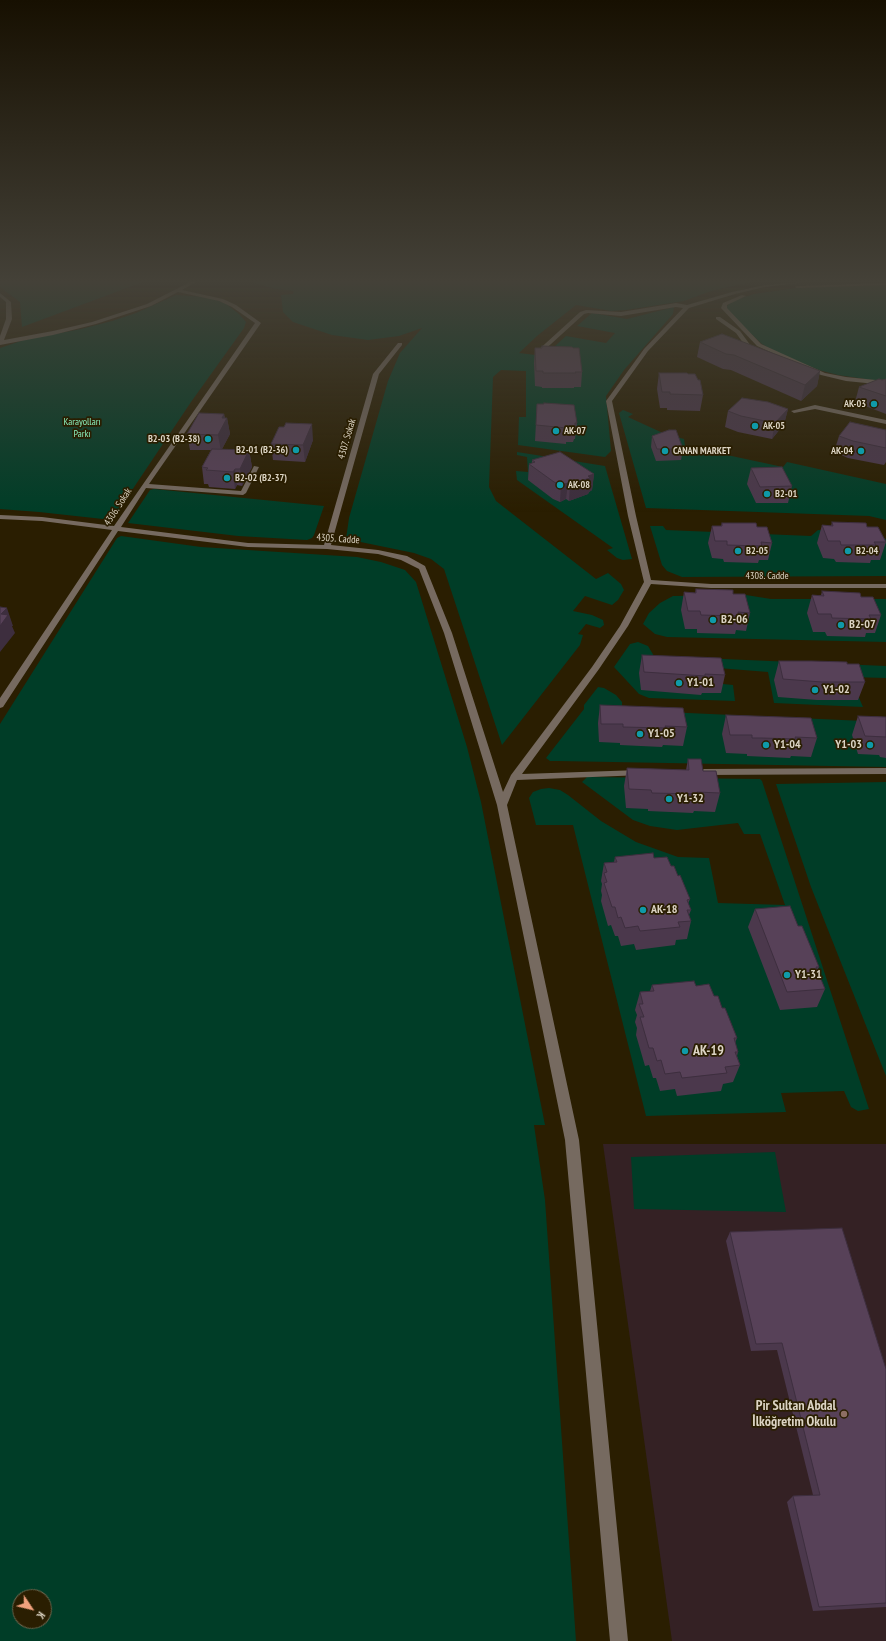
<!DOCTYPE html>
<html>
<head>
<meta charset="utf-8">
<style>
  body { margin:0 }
  #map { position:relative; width:886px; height:1641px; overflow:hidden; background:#2a1e01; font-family:"PT Sans Narrow",sans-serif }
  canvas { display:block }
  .north { position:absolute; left:12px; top:1589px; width:40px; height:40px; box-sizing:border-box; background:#2a1e01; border:1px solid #71674f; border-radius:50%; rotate:125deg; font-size:11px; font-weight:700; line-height:16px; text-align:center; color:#dcd4c4 }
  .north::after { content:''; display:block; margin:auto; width:14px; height:18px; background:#f1a17d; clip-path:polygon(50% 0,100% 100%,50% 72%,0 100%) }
</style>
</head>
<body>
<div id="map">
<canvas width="886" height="1641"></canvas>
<div class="north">K</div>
</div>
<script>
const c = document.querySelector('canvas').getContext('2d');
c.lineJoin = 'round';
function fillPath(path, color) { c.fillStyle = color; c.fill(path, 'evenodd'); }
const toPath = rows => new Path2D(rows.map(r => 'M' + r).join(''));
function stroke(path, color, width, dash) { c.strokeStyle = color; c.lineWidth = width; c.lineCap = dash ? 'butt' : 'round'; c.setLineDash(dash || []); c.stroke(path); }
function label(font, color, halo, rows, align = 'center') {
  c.font = font + ' "PT Sans Narrow",sans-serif'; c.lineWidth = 3.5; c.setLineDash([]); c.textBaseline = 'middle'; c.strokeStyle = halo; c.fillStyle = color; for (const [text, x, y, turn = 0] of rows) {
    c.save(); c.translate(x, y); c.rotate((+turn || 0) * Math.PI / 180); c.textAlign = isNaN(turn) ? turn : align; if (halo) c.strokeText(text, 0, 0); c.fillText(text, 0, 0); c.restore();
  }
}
const education = toPath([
  [603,1144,886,1144,886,1641,672,1641]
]);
const green = toPath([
  [0,282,143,282,22,327,20,302,0,287],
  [252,282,750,282,711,291,684,301,626,310,611,311,576,305,537,336,519,353,544,356,566,336,606,343,615,333,577,326,592,313,627,319,674,307,673,314,624,370,606,396,611,451,605,457,518,445,519,417,526,417,526,371,501,370,493,377,489,487,496,501,596,579,608,573,621,584,624,590,618,600,612,605,585,596,573,611,592,615,603,620,604,625,600,628,586,624,578,634,583,635,580,645,502,745,444,569,431,559,414,553,346,539,349,518,388,381,400,353,422,328,399,336,368,340,332,335,293,322,283,312,281,295,293,294,294,291,276,289],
  [886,285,886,382,838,375,819,370,773,351,762,344,727,311,727,306,732,301,754,294,795,288],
  [176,295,206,297,225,303,239,314,246,322,244,328,191,402,112,520,39,512,0,509,0,348,24,340,81,329,112,321,136,313],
  [623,410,633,414,628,417,665,434,684,439,685,446,783,467,787,462,886,484,886,520,869,516,646,508,619,413],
  [517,452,605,466,632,559,623,560,617,558,607,550,613,548,517,480,516,471,528,472,527,457,517,455],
  [154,489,324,506,314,535,312,538,307,540,238,536,128,523,150,490],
  [650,526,663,526,666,530,811,536,818,530,859,533,886,539,886,576,682,577,667,571,662,565],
  [121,536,201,547,357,557,381,562,405,570,416,582,467,747,481,802,545,1125,534,1125,545,1200,576,1641,0,1641,0,724,117,538],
  [20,1597,44,1597,44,1621,20,1621],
  [746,595,771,599,886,599,886,642,667,637,655,634,643,624,649,613,660,603,673,596],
  [638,642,648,646,654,656,886,666,886,678,850,677,863,707,774,703,768,672,718,668,723,684,733,685,735,701,649,698,639,694,614,667,630,644],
  [598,687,604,688,616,695,622,702,622,710,886,722,886,767,557,761,550,761,546,758,584,709,584,705],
  [587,777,760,779,762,781,869,1109,858,1111,851,1107,844,1091,781,1093,786,1112,646,1116,573,825,536,825,529,798,533,792,541,789,549,788,560,790,568,795,601,821,636,842,678,857,709,858,718,903,785,905,760,834,744,834,738,823,677,830,650,826,633,820,582,782],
  [886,782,886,1076,811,887,776,784],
  [775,1152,786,1212,634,1209,631,1157]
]);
const minor = toPath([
  [190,282,196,282,182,290,223,299,236,305,261,323,149,484,241,491,254,466,259,467,246,493,243,495,146,488,121,527,248,543,324,545,373,374,398,343,402,343,402,345,379,374,331,545,378,550,407,556,425,566,452,633,503,792,511,775,592,667,620,626,644,582,628,516,606,401,644,349,683,308,676,307,621,316,588,313,584,314,540,354,535,353,580,312,586,310,621,312,676,303,687,305,732,292,765,285,806,282,765,287,735,294,689,308,648,351,612,401,636,516,651,580,711,584,886,584,886,588,711,588,651,584,628,626,599,669,522,774,640,770,645,773,643,775,517,780,507,805,579,1140,628,1641,610,1641,565,1140,497,805,444,633,419,569,401,560,378,554,327,549,248,547,118,531,3,707,0,708,0,698,112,530,42,521,0,519,0,515,42,517,114,526,255,323,232,307,219,301,178,292,151,306,96,324,53,335,0,345,0,336,6,319,6,302,0,297,0,293,11,302,12,319,4,340,53,331,92,322,147,304,190,282],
  [886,283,886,285,797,288,795,287,797,286,886,283],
  [742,295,746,296,727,305,727,308,761,344,825,373,846,377,886,381,886,385,846,381,821,375,757,346,721,308,723,303,742,295],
  [716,317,720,317,740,331,756,353,755,354,751,354,736,333,716,319,716,317],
  [815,405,886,420,886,424,815,409,794,413,791,411,815,405],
  [886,768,886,774,704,775,699,772,704,769,886,768]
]);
const wall = toPath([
  [700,342,820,371,817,386,801,401,731,370,723,369,697,357],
  [535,348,573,348,582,372,581,387,574,387,574,388,542,388,542,387,535,386,534,363],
  [659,373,688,374,703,395,700,411,667,410,667,408,660,408,657,389],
  [886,379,886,414,855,402,859,387],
  [537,404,577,423,575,439,574,439,573,442,566,442,566,444,535,441],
  [788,409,784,424,772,439,738,432,725,427,728,411],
  [224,414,225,418,227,418,230,434,222,449,249,450,252,467,242,486,237,485,235,489,209,487,208,484,204,484,202,467,211,450,190,450,187,434],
  [284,427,313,440,305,462,273,460,271,444],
  [886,430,886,462,884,465,848,458,834,452,839,436],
  [652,436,683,449,681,460,656,461,651,447],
  [532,460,594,474,592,490,589,492,588,494,569,501,566,499,560,502,553,499,528,480,529,464,532,463],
  [751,468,792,486,788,503,756,503,747,484],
  [832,522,867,527,886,542,880,560,871,560,870,563,836,562,834,559,823,558,817,543,822,525,831,526],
  [722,523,757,527,772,543,768,560,759,560,758,563,724,562,723,559,712,558,708,543,712,526,721,526],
  [696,589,733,594,750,613,746,631,736,630,735,634,697,633,697,629,685,629,681,610,684,592,695,593],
  [822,591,881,615,875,633,866,633,865,637,827,636,825,632,813,632,807,613,812,595,821,595],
  [642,655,725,675,721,693,702,693,701,695,641,690,639,673],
  [779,661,847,664,865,682,858,700,817,700,778,697,774,680],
  [600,705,687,727,683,746,663,745,662,747,620,745,620,743,599,742,598,723],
  [726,715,817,738,811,757,791,756,790,758,747,756,747,754,726,753,722,734],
  [858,716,886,717,886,758,880,757,879,755,858,754,852,735],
  [688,759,703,771,720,793,715,812,694,811,693,813,648,811,648,809,626,808,624,786,627,768,686,770],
  [615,857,654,858,671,866,678,876,690,899,688,904,691,910,689,915,691,921,687,939,676,940,675,945,636,950,634,944,621,946,618,936,615,936,611,925,608,926,601,901,602,895,601,891,602,884,601,881,604,863,614,862],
  [755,909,798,926,819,967,817,971,825,989,817,1007,780,1010,748,927],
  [652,985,696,986,714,996,722,1008,737,1038,735,1043,738,1052,737,1056,740,1065,733,1082,723,1084,721,1091,677,1096,675,1089,660,1091,656,1078,653,1078,649,1065,645,1066,636,1035,637,1028,635,1022,637,1015,635,1010,640,992,650,991],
  [730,1232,886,1369,886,1607,813,1611,787,1502,793,1496,813,1495,777,1350,751,1351,726,1241]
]);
const shadedWall = toPath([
  [820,371,817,386,801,401,805,385],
  [788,409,784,424,772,439,775,423],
  [224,414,225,422,227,418,230,434,221,451,218,435,222,418],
  [312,424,313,440,305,462,303,445],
  [249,450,252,467,242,486,240,469],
  [235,469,237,485,235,489,233,472],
  [594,474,592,490,589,492,588,494,569,501,570,484,588,476],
  [568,483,566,499,560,502,561,485],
  [7,608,13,626,12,626,15,633,0,652,0,626,1,614]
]);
const building = toPath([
  [722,334,820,371,805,385,734,355,726,354,700,342,722,334],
  [542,346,572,347,573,348,579,348,582,372,575,372,576,373,543,373,543,371,536,371,535,348,542,348,542,346],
  [659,373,687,373,688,374,695,374,698,380,700,380,703,395,670,394,670,392,662,392,659,373],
  [879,379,882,380,886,379,886,396,859,387,879,379],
  [742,398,768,402,788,409,775,423,741,416,728,411,742,398],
  [544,403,574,405,577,423,575,423,575,426,567,426,567,428,536,425,537,404,544,404,544,403],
  [199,413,224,414,222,418,227,418,218,435,187,434,199,413],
  [850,422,886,430,886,448,853,441,839,436,850,422],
  [286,423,312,424,303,445,271,444,279,427,284,427,286,423],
  [669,430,676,430,683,449,657,449,652,436,669,430],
  [212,449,249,450,240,469,235,469,233,472,206,470,208,468,202,467,212,449],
  [560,452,594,474,588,476,590,478,570,484,568,483,561,485,554,482,529,464,535,462,532,460,560,452],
  [782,467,792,486,760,487,751,468,782,467],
  [832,522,866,523,867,527,878,527,886,542,874,542,876,545,841,545,840,541,828,541,822,525,833,526,832,522],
  [722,523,756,523,757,527,767,527,772,543,761,542,762,546,727,545,727,541,715,541,712,526,722,526,722,523],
  [696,589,733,590,733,594,745,594,750,613,738,612,739,616,701,615,700,611,688,611,684,592,696,593,696,589],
  [822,591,860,593,861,597,873,597,881,615,869,615,871,619,832,618,831,614,818,614,812,595,824,596,822,591],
  [0,607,7,608,1,614,8,615,0,626,0,607],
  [642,655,721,658,725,675,705,674,705,676,644,672,642,655],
  [779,661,812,661,847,662,847,664,859,664,865,682,822,682,783,679,779,661],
  [600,705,683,708,687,727,665,726,666,728,623,727,623,724,601,724,600,705],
  [726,715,811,718,817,738,795,737,796,739,762,738,752,738,752,735,730,735,726,715],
  [858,716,886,717,886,737,865,736,858,716],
  [688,759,701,759,703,771,716,771,720,793,697,792,698,794,652,793,651,790,629,789,627,768,689,770,688,759],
  [653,853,654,858,667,857,671,866,674,866,678,876,680,875,690,899,687,900,691,910,687,910,691,921,678,922,680,927,640,931,638,926,625,928,621,917,618,918,615,907,612,907,604,883,607,882,604,873,607,872,604,863,617,862,615,857,653,853],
  [790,906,798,926,802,926,812,950,819,967,816,967,825,989,787,992,755,909,790,906],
  [694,981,696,986,709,984,714,996,718,996,722,1008,725,1008,737,1038,734,1038,738,1052,735,1052,740,1065,725,1067,727,1073,682,1078,680,1072,665,1074,661,1060,657,1061,653,1048,649,1048,640,1017,644,1017,639,1004,643,1004,640,992,654,991,652,985,694,981],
  [842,1228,886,1369,886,1603,819,1607,793,1496,820,1495,782,1343,756,1344,730,1232,842,1228]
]);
const markers = [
  [874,404,4,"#0f9aa8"],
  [755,426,4,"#0f9aa8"],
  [556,431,4,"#0f9aa8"],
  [208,439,4,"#0f9aa8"],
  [296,450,4,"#0f9aa8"],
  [665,451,4,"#0f9aa8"],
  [861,451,4,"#0f9aa8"],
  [227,478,4,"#0f9aa8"],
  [560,485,4,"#0f9aa8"],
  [767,494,4,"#0f9aa8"],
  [738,551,4,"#0f9aa8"],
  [848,551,4,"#0f9aa8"],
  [713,620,4,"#0f9aa8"],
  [841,625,4,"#0f9aa8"],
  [679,683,4,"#0f9aa8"],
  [815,690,4,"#0f9aa8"],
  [640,734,4,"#0f9aa8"],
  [766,745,4,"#0f9aa8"],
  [870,745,4,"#0f9aa8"],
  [669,799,4,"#0f9aa8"],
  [643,910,4,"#0f9aa8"],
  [787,975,4,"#0f9aa8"],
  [685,1051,4,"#0f9aa8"],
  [844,1414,4,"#8d6e63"]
];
const farPoinames = [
  ["AK-03",866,404,"right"],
  ["AK-05",763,426],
  ["AK-07",564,431],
  ["B2-03 (B2-38)",200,439,"right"],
  ["B2-01 (B2-36)",288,450,"right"],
  ["CANAN MARKET",673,451],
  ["AK-04",853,451,"right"],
  ["B2-02 (B2-37)",235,478],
  ["AK-08",568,485],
  ["B2-01",775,494],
  ["B2-05",746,551],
  ["B2-04",856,551]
];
const farParknames = [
  ["Karayolları",82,422],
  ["Parkı",82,434]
];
const farStreetnames = [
  ["4307. Sokak",347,439,-74],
  ["4306. Sokak",118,507,-57],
  ["4305. Cadde",338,539,4],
  ["4308. Cadde",767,576]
];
const poiNames = [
  ["B2-06",721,620],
  ["B2-07",849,625],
  ["Y1-01",687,683],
  ["Y1-02",823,690],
  ["Y1-05",648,734],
  ["Y1-04",774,745],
  ["Y1-03",862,745,"right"],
  ["Y1-32",677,799],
  ["AK-18",651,910],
  ["Y1-31",795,975]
];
const nearPoinames = [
  ["AK-19",693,1051],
  ["Pir Sultan Abdal",836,1406,"right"],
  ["İlköğretim Okulu",836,1422,"right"]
];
fillPath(education, '#342124');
fillPath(green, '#003d27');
fillPath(minor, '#766a60');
fillPath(wall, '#4b384c');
fillPath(shadedWall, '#3d2e3e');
fillPath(building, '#574158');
stroke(building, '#3d2e3e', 1);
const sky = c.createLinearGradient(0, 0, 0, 512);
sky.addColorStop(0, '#171001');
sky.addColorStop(0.55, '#444138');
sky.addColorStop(1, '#44413800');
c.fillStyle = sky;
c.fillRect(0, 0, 886, 512);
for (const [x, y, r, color] of markers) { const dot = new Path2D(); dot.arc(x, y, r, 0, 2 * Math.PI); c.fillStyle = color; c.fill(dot); stroke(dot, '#2a1e01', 1.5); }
label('bold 10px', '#dcd4c4', '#2a1e01', farPoinames, 'left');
label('10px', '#89edbc', '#2a1e01', farParknames);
label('10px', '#dcd4c4', '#2a1e01', farStreetnames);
label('bold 12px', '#dcd4c4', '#2a1e01', poiNames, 'left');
label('bold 14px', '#dcd4c4', '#2a1e01', nearPoinames, 'left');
</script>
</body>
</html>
